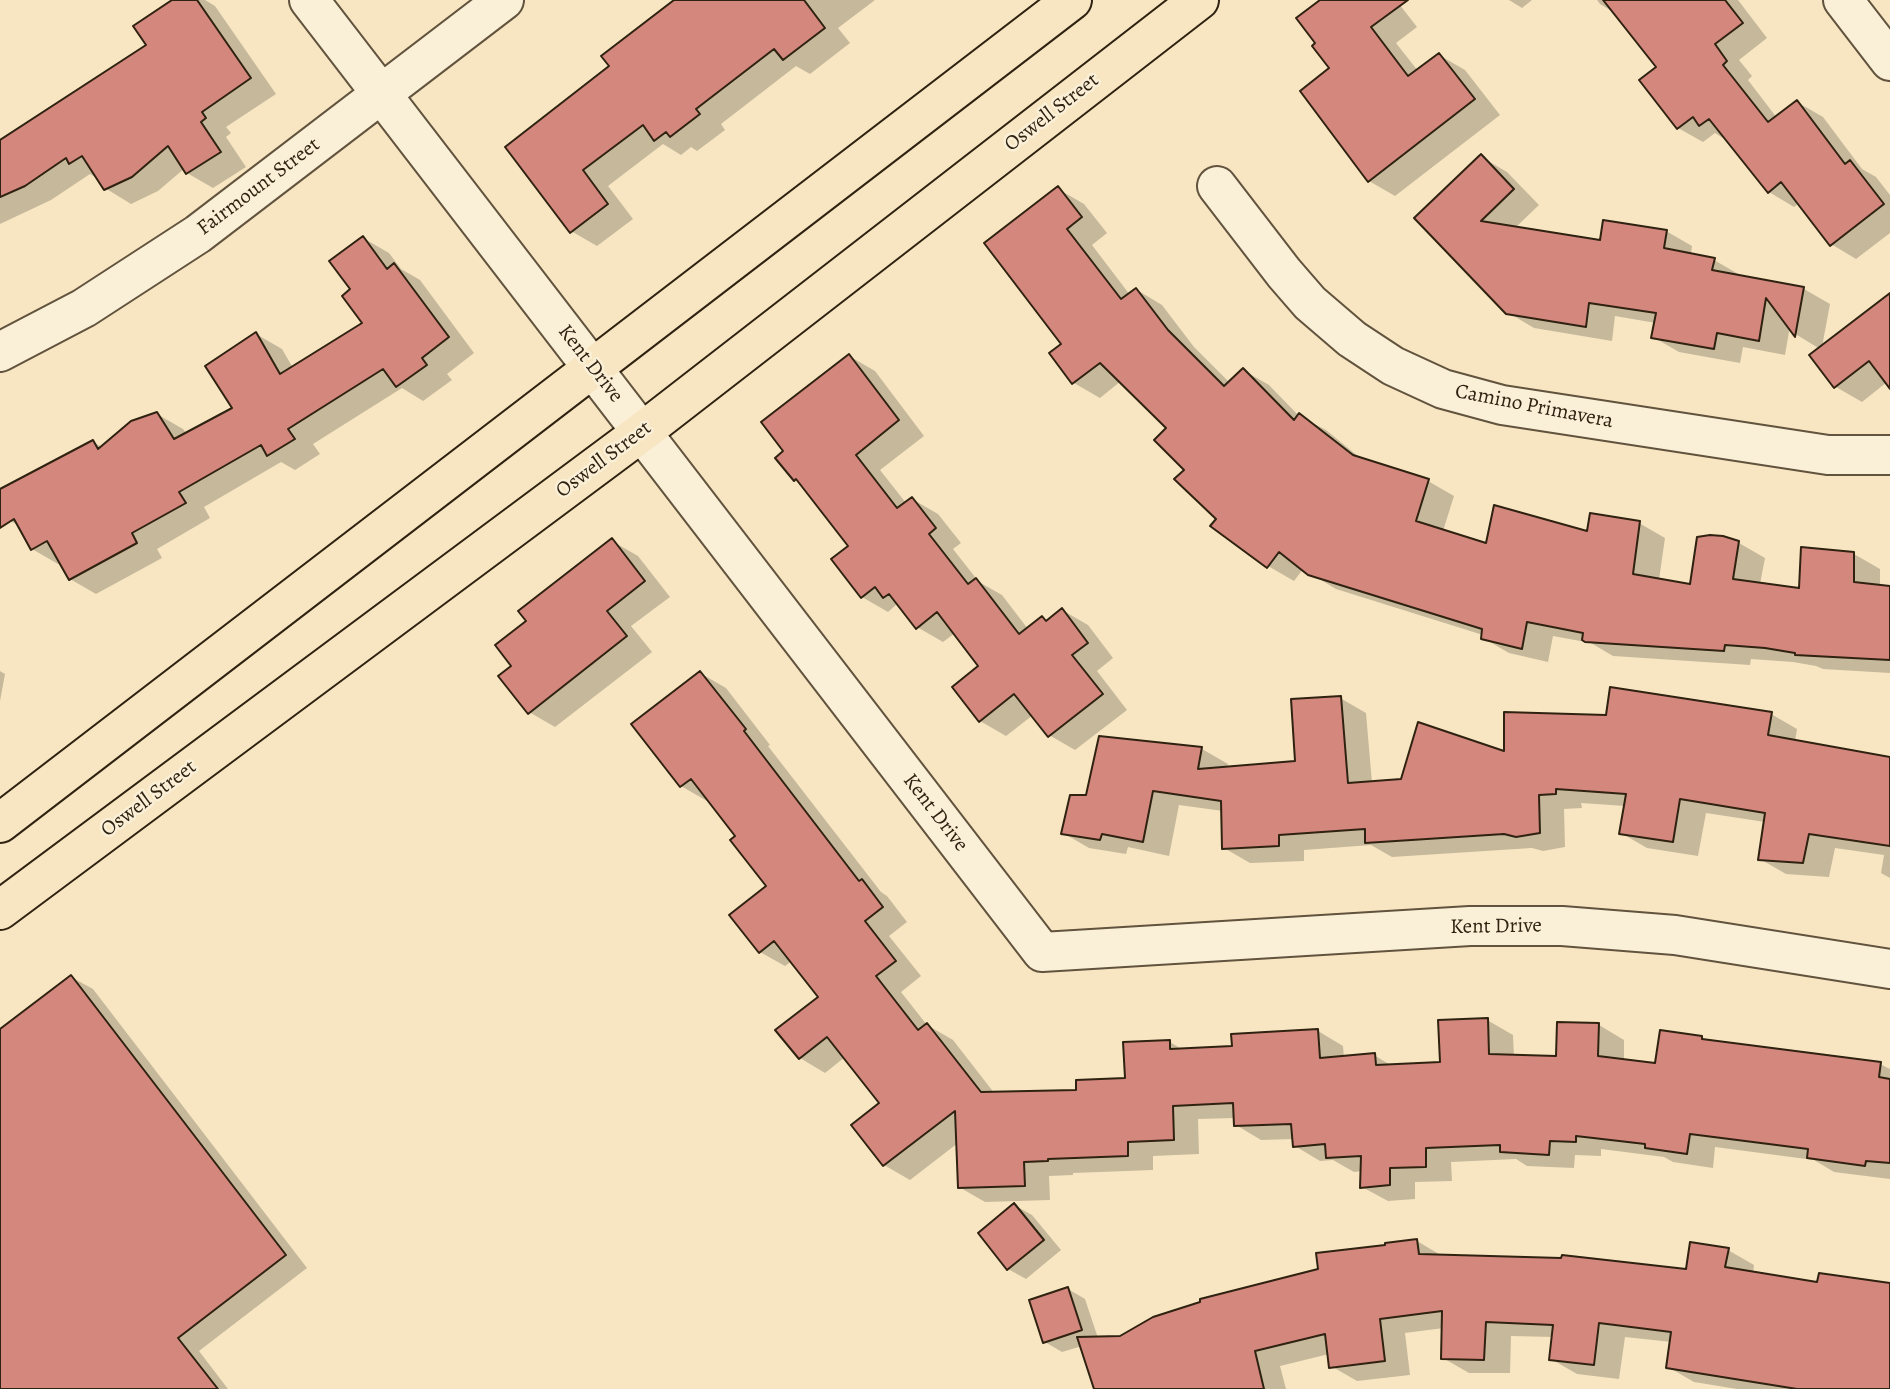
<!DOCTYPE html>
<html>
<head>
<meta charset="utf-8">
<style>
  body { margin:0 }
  canvas { display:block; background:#f8e6c2 }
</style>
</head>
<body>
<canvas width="1890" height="1389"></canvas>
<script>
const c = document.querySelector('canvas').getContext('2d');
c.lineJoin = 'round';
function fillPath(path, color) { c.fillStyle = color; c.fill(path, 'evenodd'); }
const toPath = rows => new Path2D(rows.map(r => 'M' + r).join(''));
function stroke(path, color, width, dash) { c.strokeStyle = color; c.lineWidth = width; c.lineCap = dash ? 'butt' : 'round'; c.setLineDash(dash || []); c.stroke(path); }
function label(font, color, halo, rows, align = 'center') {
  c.font = font + ' Alegreya,serif'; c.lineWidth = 5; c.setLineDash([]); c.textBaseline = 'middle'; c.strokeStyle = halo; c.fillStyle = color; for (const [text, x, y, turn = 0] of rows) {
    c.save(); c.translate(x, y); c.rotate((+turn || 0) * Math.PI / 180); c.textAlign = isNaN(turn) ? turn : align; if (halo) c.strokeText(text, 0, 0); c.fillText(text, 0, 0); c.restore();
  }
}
const shadow = toPath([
  [175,0,205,0,215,6,276,94,226,127,231,133,226,137,246,167,213,188,187,173,185,168,158,191,131,204,105,188,97,178,90,174,51,200,0,224,0,142,149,46],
  [677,0,875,0,838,28,850,43,810,74,796,66,721,124,725,130,697,151,691,147,681,155,663,144,608,186,633,219,597,246,571,231,507,147,612,66],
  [1323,0,1396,0,1417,27,1396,43,1418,71,1439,55,1465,70,1500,115,1395,196,1369,181,1332,68,1318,44],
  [1509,0,1532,0,1522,8],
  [1597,0,1738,0,1767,38,1739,60,1752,76,1748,80,1777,118,1797,102,1823,117,1862,169,1876,177,1890,195,1890,233,1856,259,1831,244,1799,203,1794,207,1769,192,1726,140,1715,133,1703,142,1678,128,1658,68,1615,13,1600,4],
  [1481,157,1507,172,1539,205,1515,228,1602,242,1666,231,1692,246,1691,255,1714,260,1740,275,1740,277,1804,289,1830,304,1822,347,1890,295,1890,386,1887,382,1862,402,1836,387,1812,355,1820,349,1797,335,1790,326,1785,355,1743,347,1740,363,1679,352,1653,337,1656,323,1615,316,1612,341,1534,328,1507,312,1417,218],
  [1058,189,1084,204,1107,233,1092,245,1130,295,1137,290,1162,305,1194,347,1230,383,1243,370,1269,385,1299,416,1326,430,1364,461,1428,481,1454,496,1443,531,1487,545,1588,534,1639,523,1665,538,1659,580,1691,586,1739,543,1765,558,1760,584,1801,590,1854,554,1880,569,1880,587,1890,588,1890,673,1823,669,1816,666,1793,662,1751,659,1750,665,1613,656,1591,643,1553,636,1548,662,1509,653,1483,638,1483,635,1336,589,1303,569,1294,581,1268,566,1218,519,1186,470,1168,428,1121,381,1100,398,1074,383,1063,344],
  [363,238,389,253,401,269,420,280,474,353,447,374,452,380,423,401,402,388,313,444,320,454,295,470,281,462,204,507,210,518,157,549,162,558,96,594,70,579,61,562,58,564,32,549,20,526,10,521,0,502,0,491,93,442,102,447,157,414,183,429,187,434,234,409,256,334,282,349,293,368,364,323,352,290],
  [849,356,875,371,924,436,880,470,906,503,912,499,938,514,961,543,953,549,979,582,1002,595,1028,629,1042,618,1048,621,1062,610,1088,625,1113,658,1097,671,1127,710,1075,750,1049,735,1033,715,1006,736,980,721,981,666,955,633,943,642,917,627,897,604,888,612,862,597,850,547,802,484,795,480,785,451],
  [612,541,638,556,670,597,631,626,652,652,555,727,529,712,513,666],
  [0,671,5,674,0,701],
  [700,673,726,688,770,745,768,746,881,892,887,896,907,922,889,936,921,976,901,992,927,1025,953,1040,995,1094,1078,1092,1127,1080,1170,1042,1183,1050,1233,1048,1318,1031,1343,1046,1344,1058,1374,1055,1392,1066,1442,1063,1487,1020,1513,1035,1514,1057,1557,1058,1599,1025,1624,1040,1624,1061,1657,1065,1702,1037,1708,1041,1880,1064,1890,1069,1890,1179,1834,1172,1814,1160,1715,1147,1713,1168,1673,1162,1664,1157,1601,1149,1601,1156,1575,1155,1574,1168,1527,1166,1516,1159,1451,1162,1452,1181,1415,1182,1415,1199,1388,1201,1362,1187,1362,1171,1354,1172,1333,1160,1320,1161,1295,1146,1294,1139,1261,1140,1236,1125,1235,1118,1198,1119,1199,1154,1153,1156,1153,1170,1073,1173,1073,1175,1049,1176,1050,1200,985,1202,959,1187,958,1143,910,1180,884,1165,854,1125,881,1104,845,1057,825,1073,800,1058,821,997,792,961,785,966,760,952,768,887,738,836,709,799,707,801,681,786],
  [1340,698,1366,713,1372,783,1402,781,1506,754,1608,717,1771,714,1797,729,1795,742,1890,764,1890,878,1881,873,1884,855,1835,848,1829,877,1786,874,1760,859,1765,822,1706,813,1698,856,1647,848,1621,833,1625,806,1581,803,1582,808,1564,809,1565,847,1543,851,1532,848,1392,857,1371,845,1304,850,1304,861,1250,863,1224,848,1223,811,1179,805,1169,856,1128,847,1126,854,1089,848,1063,833,1087,797,1101,738,1202,749,1228,764,1227,768,1297,763],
  [71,977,93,989,307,1268,199,1351,228,1389,0,1389,0,1031],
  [1014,1205,1032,1215,1061,1250,1026,1279,1008,1269],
  [1417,1241,1444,1257,1688,1271,1728,1250,1754,1265,1753,1273,1819,1284,1890,1285,1890,1389,1737,1389,1694,1382,1668,1367,1672,1342,1625,1337,1619,1379,1577,1374,1551,1359,1553,1337,1511,1336,1510,1373,1469,1373,1443,1358,1444,1328,1405,1333,1410,1375,1357,1381,1331,1366,1329,1354,1280,1366,1286,1389,1096,1389,1082,1346,1062,1352,1045,1342,1068,1289,1085,1299,1098,1338,1121,1338,1320,1270]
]);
const building = toPath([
  [172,0,197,0,251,78,202,112,206,118,201,122,221,152,186,174,168,146,132,177,104,190,82,156,69,164,66,158,25,186,0,197,0,140,146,45,133,26,172,0],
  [674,0,804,0,825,28,783,60,774,49,696,109,700,114,670,137,666,132,654,141,643,125,583,170,608,204,570,233,505,147,609,66,601,56,674,0],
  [1320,0,1408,0,1371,27,1408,76,1439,53,1475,99,1368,182,1300,91,1329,68,1312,46,1315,43,1296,18,1320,0],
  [1603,0,1725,0,1743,23,1715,44,1727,61,1723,65,1768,122,1797,100,1845,164,1850,160,1884,204,1830,246,1781,182,1768,193,1709,119,1699,126,1693,117,1677,129,1639,80,1656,67,1603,0],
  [1481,154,1514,189,1481,221,1600,240,1603,220,1667,230,1664,248,1715,258,1712,270,1804,287,1795,337,1766,298,1759,341,1717,333,1714,349,1651,338,1656,313,1589,303,1586,327,1506,314,1414,218,1481,154],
  [1058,186,1082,217,1067,229,1121,299,1136,288,1168,330,1224,386,1243,368,1294,420,1299,413,1353,455,1429,479,1416,521,1486,543,1494,505,1587,531,1590,513,1640,521,1633,574,1690,584,1697,537,1710,535,1723,536,1739,541,1733,579,1799,588,1801,547,1854,552,1854,582,1890,586,1890,660,1795,655,1795,653,1765,648,1725,645,1724,651,1585,642,1582,640,1583,633,1527,622,1522,649,1481,639,1482,629,1308,575,1279,552,1267,568,1210,526,1216,519,1174,479,1184,470,1154,440,1166,428,1100,363,1072,384,1049,353,1061,344,984,243,1058,186],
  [363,236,387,269,394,263,449,337,422,358,427,365,396,387,383,369,288,429,295,439,267,456,261,445,179,492,186,503,132,533,137,543,69,580,47,541,31,550,14,519,0,528,0,489,93,440,98,449,131,421,157,412,174,439,232,408,205,366,256,332,280,374,362,323,342,296,350,289,329,261,363,236],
  [1890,293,1890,389,1869,361,1834,388,1809,355,1890,293],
  [849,354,899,420,856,455,897,508,912,497,936,528,929,534,968,584,976,578,1019,634,1042,616,1046,621,1062,608,1088,643,1072,655,1103,694,1048,737,1014,694,979,722,952,687,978,666,937,612,916,629,889,594,883,598,875,587,861,598,831,559,848,546,796,479,794,481,775,458,783,451,761,422,849,354],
  [612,538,645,581,607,611,627,636,528,714,498,676,511,666,495,645,526,621,518,611,612,538],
  [700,671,746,729,744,731,859,881,862,879,883,907,865,921,896,961,876,976,918,1030,927,1023,981,1092,1076,1090,1076,1080,1125,1078,1123,1042,1170,1040,1170,1049,1232,1046,1231,1034,1318,1029,1320,1058,1375,1053,1376,1065,1440,1062,1438,1020,1488,1018,1489,1054,1556,1056,1557,1022,1599,1023,1598,1056,1655,1063,1660,1030,1702,1036,1702,1039,1881,1062,1879,1077,1890,1079,1890,1163,1866,1161,1865,1166,1807,1158,1808,1149,1690,1134,1687,1154,1645,1148,1645,1144,1576,1136,1576,1142,1550,1141,1549,1155,1500,1152,1500,1145,1426,1148,1426,1167,1390,1168,1390,1185,1360,1188,1361,1156,1326,1158,1325,1144,1293,1147,1291,1124,1234,1126,1233,1103,1173,1106,1174,1140,1128,1142,1128,1156,1048,1159,1048,1161,1024,1162,1025,1186,958,1188,955,1111,883,1166,851,1125,879,1103,827,1037,799,1059,775,1030,818,997,774,941,759,953,729,915,766,886,730,840,735,836,691,779,680,787,631,724,700,671],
  [1610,687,1772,712,1768,735,1890,757,1890,846,1809,834,1803,863,1758,860,1765,813,1680,799,1673,842,1619,834,1626,794,1556,789,1556,794,1539,795,1540,833,1516,837,1504,834,1365,843,1365,829,1279,835,1279,846,1222,849,1221,801,1153,791,1143,842,1102,834,1100,840,1061,834,1070,795,1086,795,1099,736,1202,747,1198,769,1295,761,1291,699,1341,696,1348,783,1401,779,1418,722,1504,751,1504,712,1606,715,1610,687],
  [71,975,286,1255,178,1338,218,1389,0,1389,0,1029,71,975],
  [1014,1203,1044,1240,1007,1270,978,1233,1014,1203],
  [1417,1239,1419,1254,1561,1258,1562,1255,1686,1269,1690,1242,1729,1248,1725,1267,1817,1282,1819,1273,1890,1283,1890,1389,1797,1389,1666,1368,1671,1332,1599,1323,1594,1365,1549,1360,1553,1325,1486,1322,1484,1360,1441,1359,1442,1311,1380,1319,1385,1361,1329,1368,1325,1334,1255,1351,1264,1389,1094,1389,1077,1337,1120,1336,1153,1317,1200,1302,1200,1299,1318,1269,1316,1253,1385,1245,1385,1243,1417,1239],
  [1068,1287,1082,1330,1043,1343,1029,1300,1068,1287]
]);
const minor = toPath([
  [309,0,1042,952,1470,926,1562,926,1675,935,1890,969],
  [1843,0,1890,61],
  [1217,186,1284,273,1310,303,1352,339,1393,366,1443,389,1502,405,1828,455,1890,455],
  [0,352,84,308,198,234,504,0]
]);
const major = toPath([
  [0,823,1072,0],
  [0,910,642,432,1199,0]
]);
const streetNames = [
  ["Oswell Street",1052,113,-38],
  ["Fairmount Street",259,187,-37],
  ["Kent Drive",590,364,52],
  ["Camino Primavera",1534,407,11],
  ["Oswell Street",604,460,-37],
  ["Oswell Street",149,799,-37],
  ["Kent Drive",935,813,52],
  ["Kent Drive",1496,927,-1]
];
fillPath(shadow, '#0003');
fillPath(building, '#d4877d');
stroke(building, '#2f2211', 2);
stroke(minor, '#61533d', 42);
stroke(major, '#2f2211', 42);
stroke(minor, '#faefd7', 38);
stroke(major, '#f8e6c2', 38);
label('21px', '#2f2211', '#faefd7', streetNames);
</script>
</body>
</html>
